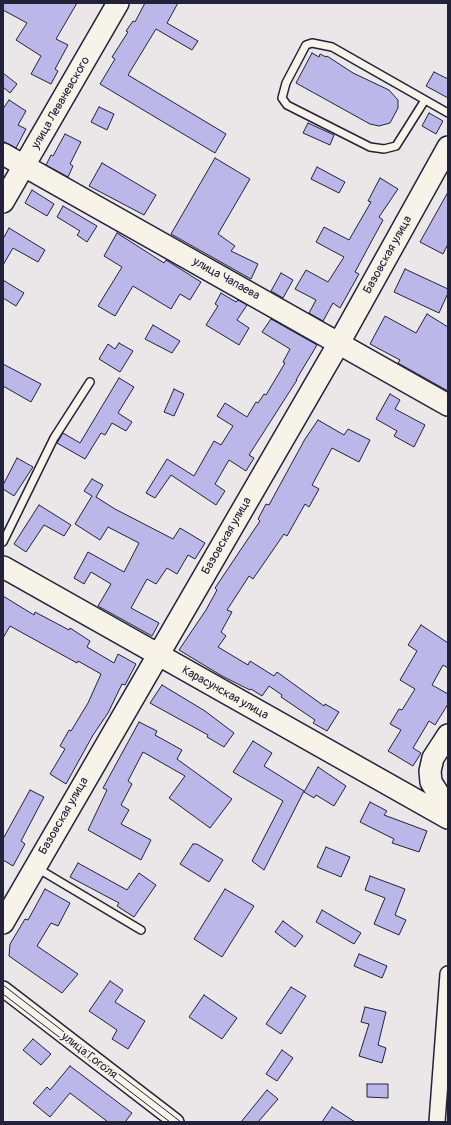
<!DOCTYPE html>
<html>
<head>
<meta charset="utf-8">
<style>
  body { margin:0 }
  #map { position:relative; width:451px; height:1125px; overflow:hidden; background:#ebe7e8; font-family:Pangolin,sans-serif }
  canvas { display:block }
  .frame { position:absolute; inset:0; border:4px solid #22223b; pointer-events:none }
</style>
</head>
<body>
<div id="map">
<canvas width="451" height="1125"></canvas>
<div class="frame"></div>
</div>
<script>
const c = document.querySelector('canvas').getContext('2d');
c.lineJoin = 'round';
function fillPath(path, color) { c.fillStyle = color; c.fill(path, 'evenodd'); }
const toPath = rows => new Path2D(rows.map(r => 'M' + r).join(''));
function stroke(path, color, width, dash) { c.strokeStyle = color; c.lineWidth = width; c.lineCap = dash ? 'butt' : 'round'; c.setLineDash(dash || []); c.stroke(path); }
function label(font, color, halo, rows, align = 'center') {
  c.font = font + ' Pangolin,sans-serif'; c.lineWidth = 3; c.setLineDash([]); c.textBaseline = 'middle'; c.strokeStyle = halo; c.fillStyle = color; for (const [text, x, y, turn = 0] of rows) {
    c.save(); c.translate(x, y); c.rotate((+turn || 0) * Math.PI / 180); c.textAlign = isNaN(turn) ? turn : align; if (halo) c.strokeText(text, 0, 0); c.fillText(text, 0, 0); c.restore();
  }
}
const building = toPath([
  [3,3,77,3,56,39,68,45,55,69,58,71,51,84,31,74,41,56,16,40,27,23,3,10,3,3],
  [145,3,178,3,167,23,198,41,192,50,156,29,128,75,226,134,215,153,100,84,115,59,112,57,128,32,126,31,133,21,135,22,145,3],
  [312,53,319,57,320,54,326,57,327,56,353,73,389,90,398,100,398,108,390,123,379,126,370,124,296,83,312,53],
  [434,72,448,79,448,98,426,86,434,72],
  [3,73,17,84,10,93,3,87,3,73],
  [9,100,26,111,18,125,26,129,16,148,3,141,3,109,9,100],
  [99,107,114,114,107,130,91,122,99,107],
  [429,113,443,121,436,134,422,126,429,113],
  [308,123,334,135,330,145,303,133,308,123],
  [65,134,81,142,70,164,73,166,68,177,46,165,51,155,53,156,65,134],
  [215,158,250,179,218,234,235,246,231,251,258,264,251,279,171,234,215,158],
  [102,163,156,195,144,215,89,186,102,163],
  [317,167,345,182,339,193,311,179,317,167],
  [380,178,398,189,379,217,383,220,355,272,359,274,340,308,333,303,323,321,309,313,316,300,295,289,306,270,328,282,344,257,316,242,324,227,349,240,371,202,368,201,380,178],
  [32,190,54,204,47,216,25,203,32,190],
  [448,192,448,244,443,254,420,242,448,192],
  [63,206,97,226,87,242,77,235,80,231,57,217,63,206],
  [9,228,45,250,38,262,13,248,3,265,3,239,9,228],
  [117,233,164,263,166,260,201,282,190,300,180,294,171,309,133,286,115,316,98,306,122,267,104,256,117,233],
  [405,269,448,289,448,293,439,313,394,292,405,269],
  [281,273,293,280,283,298,271,291,281,273],
  [3,280,24,293,16,306,3,298,3,280],
  [221,293,236,302,238,300,247,305,237,320,249,328,239,345,206,325,218,306,215,304,221,293],
  [427,314,448,327,448,391,398,363,400,360,370,344,385,316,416,333,427,314],
  [271,319,317,345,296,380,297,380,249,455,254,458,246,471,229,460,215,484,225,491,216,505,171,475,155,498,146,493,167,459,194,476,214,441,221,445,233,426,217,416,225,403,247,417,256,402,258,403,264,394,266,395,285,363,283,362,290,349,262,332,271,319],
  [153,325,180,341,172,353,145,339,153,325],
  [119,343,133,351,120,372,99,359,108,344,115,349,119,343],
  [3,364,41,384,31,402,3,386,3,364],
  [119,378,134,387,118,413,132,422,126,431,112,423,105,435,101,433,85,459,57,443,63,433,80,443,119,378],
  [174,389,184,394,174,416,164,412,174,389],
  [390,394,400,400,395,409,425,425,414,447,394,436,397,431,376,419,390,394],
  [318,420,344,435,348,429,370,440,359,462,332,448,312,485,319,489,309,507,305,504,287,536,284,534,253,579,249,576,227,610,232,612,221,632,226,636,218,647,248,665,250,661,274,676,277,672,324,706,325,704,339,712,327,731,313,723,315,720,281,697,282,695,269,686,262,696,251,689,250,690,222,676,179,650,206,610,217,590,215,588,260,521,258,519,266,504,269,505,305,439,318,420],
  [17,458,33,467,14,496,3,489,3,485,17,458],
  [92,479,103,485,96,497,115,509,173,539,180,528,205,543,195,559,188,555,177,574,167,568,156,584,147,579,131,608,159,623,152,636,98,606,111,584,91,572,84,584,74,578,88,552,124,572,139,543,108,527,100,540,75,524,92,496,84,491,92,479],
  [39,505,71,525,64,536,44,525,26,552,14,544,39,505],
  [3,596,34,615,35,612,69,630,70,628,90,641,87,647,114,663,118,654,136,664,125,685,122,684,108,713,93,735,66,784,50,774,65,749,60,746,69,730,71,731,88,703,101,674,78,661,77,663,10,626,3,638,3,596],
  [421,625,448,643,448,668,443,665,432,685,448,694,448,704,435,725,429,721,413,748,421,753,413,766,388,751,401,730,390,724,399,709,402,710,415,689,400,680,417,651,408,645,421,625],
  [162,685,205,711,234,733,224,747,207,737,208,735,150,703,162,685],
  [139,722,157,731,155,735,182,750,177,759,232,799,210,828,169,798,185,776,143,752,128,781,132,784,121,805,129,810,121,824,151,840,141,860,88,830,107,790,103,788,139,722],
  [253,741,272,753,264,766,304,791,264,870,252,861,283,801,233,772,253,741],
  [318,767,346,786,334,806,316,795,314,798,304,792,318,767],
  [30,790,44,797,21,841,25,844,13,866,3,860,3,839,30,790],
  [370,802,387,811,384,815,427,831,419,852,392,843,394,839,360,822,370,802],
  [193,844,197,844,223,860,209,882,180,864,193,844],
  [326,847,350,857,341,877,317,867,326,847],
  [78,863,127,890,139,873,156,885,134,917,117,906,119,903,70,877,78,863],
  [370,876,405,889,395,915,406,920,399,935,374,924,385,898,365,890,370,876],
  [45,889,70,903,58,926,51,923,37,946,78,974,62,993,9,956,10,944,25,919,28,920,45,889],
  [225,889,254,906,222,957,194,939,225,889],
  [322,910,361,933,354,944,316,922,322,910],
  [283,921,303,936,295,947,275,932,283,921],
  [359,954,387,966,382,978,354,966,359,954],
  [110,981,123,990,115,1002,145,1021,128,1049,112,1039,117,1030,89,1011,110,981],
  [291,987,306,996,281,1034,266,1024,291,987],
  [204,995,237,1018,222,1039,189,1017,204,995],
  [365,1007,386,1012,378,1045,386,1048,382,1063,359,1056,369,1024,361,1022,365,1007],
  [33,1039,51,1054,41,1065,23,1050,33,1039],
  [282,1050,293,1058,277,1081,266,1074,282,1050],
  [70,1066,132,1113,125,1122,108,1122,70,1093,50,1117,33,1103,47,1087,50,1090,70,1066],
  [367,1084,388,1084,388,1098,367,1097,367,1084],
  [267,1090,278,1099,258,1122,241,1122,267,1090],
  [332,1107,355,1122,322,1122,332,1107]
]);
const lane = toPath([
  [425,100,396,146,384,149,370,147,287,105,282,98,286,83,306,45,312,43,332,47,448,113],
  [3,542,54,438,90,382],
  [37,868,141,930]
]);
const street = toPath([
  [3,989,176,1122],
  [437,1122,448,974]
]);
const secondary = toPath([
  [3,154,448,405],
  [3,202,118,3],
  [3,567,448,818],
  [448,735,433,758,430,771,431,782,448,809],
  [3,923,339,343,448,147]
]);
const tram = toPath([
  [3,985,181,1122],
  [3,994,170,1122]
]);
const streetNames = [
  ["улица Леваневского",61,103,-60],
  ["Базовская улица",388,255,-61],
  ["улица Чапаева",226,279,29],
  ["Базовская улица",227,536,-60],
  ["Карасунская улица",225,693,29],
  ["Базовская улица",64,816,-60],
  ["улица Гоголя",89,1056,38]
];
fillPath(building, '#bbb7e8');
stroke(building, '#22223b', 1);
stroke(lane, '#22223b', 10);
stroke(street, '#22223b', 18);
stroke(secondary, '#22223b', 24);
stroke(lane, '#f7f3e8', 7);
stroke(street, '#f7f3e8', 15);
stroke(secondary, '#f7f3e8', 21);
stroke(tram, '#22223b', 1);
label('12px', '#22223b', '#f7f3e8', streetNames);
</script>
</body>
</html>
